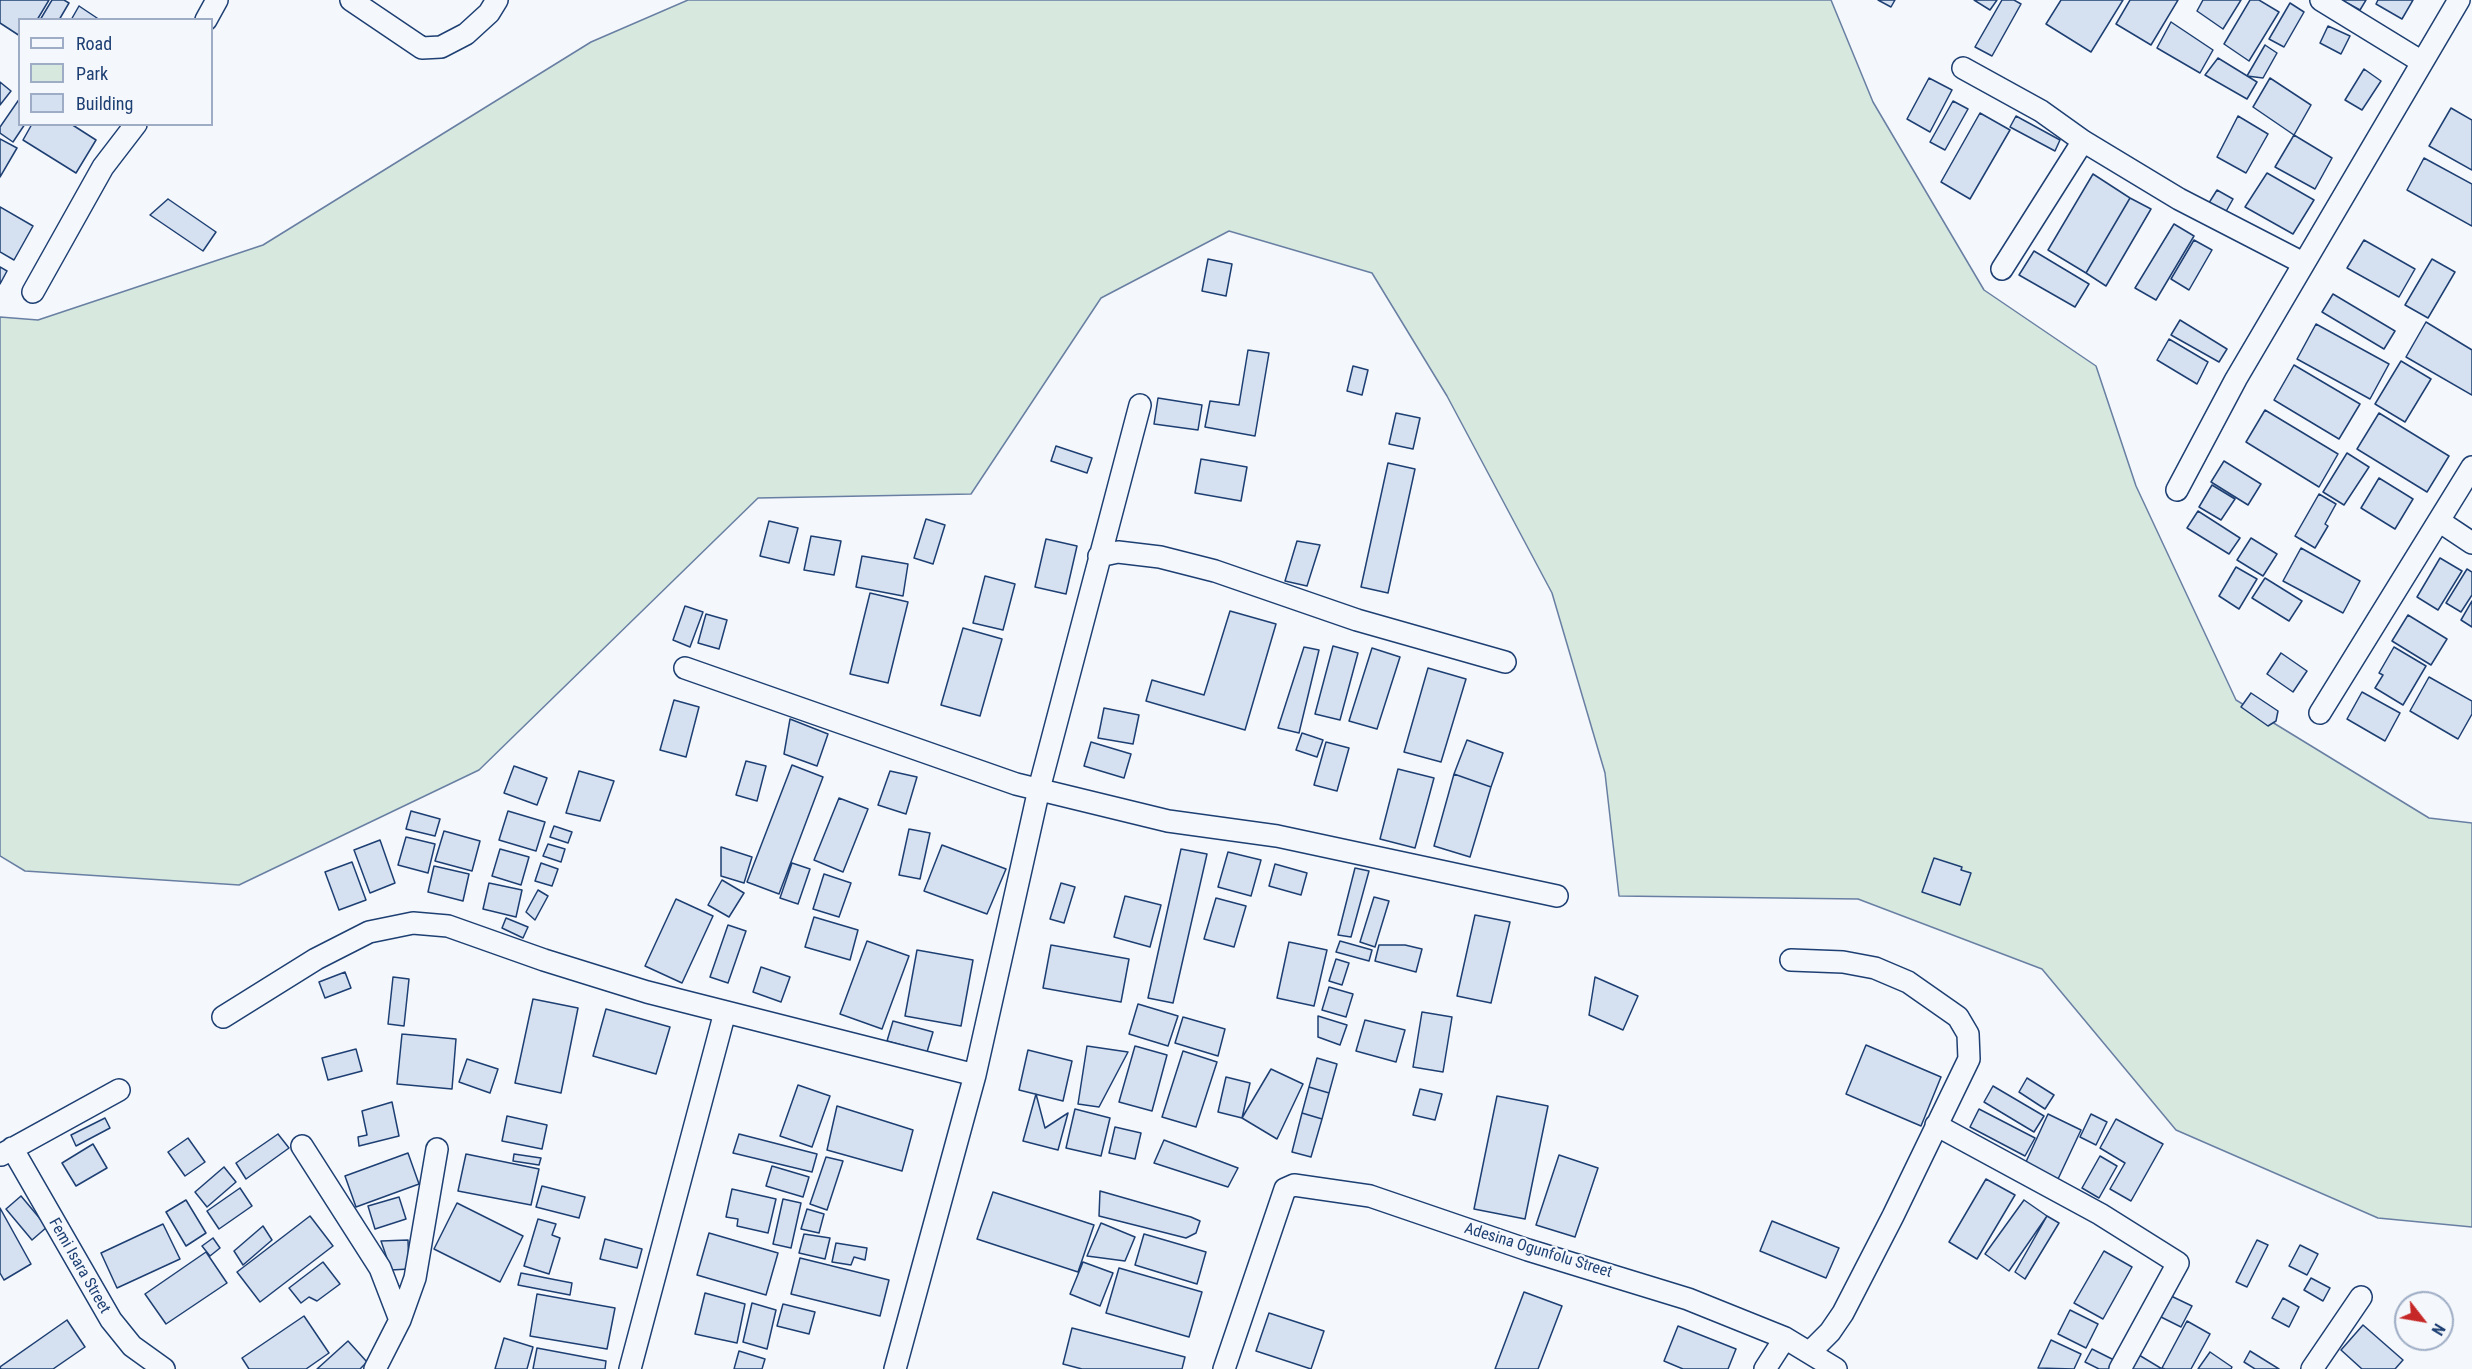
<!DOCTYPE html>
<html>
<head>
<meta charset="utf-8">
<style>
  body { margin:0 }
  #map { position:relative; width:2472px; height:1369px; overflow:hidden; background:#f4f7fb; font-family:"Roboto Condensed",sans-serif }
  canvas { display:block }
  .legend { position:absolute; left:18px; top:18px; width:195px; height:108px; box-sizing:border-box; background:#f4f7fb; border:2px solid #9eadc5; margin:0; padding:8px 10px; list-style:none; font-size:18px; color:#1d3f73 }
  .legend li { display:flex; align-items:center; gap:12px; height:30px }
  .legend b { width:30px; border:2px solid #9eadc5 }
  .north { position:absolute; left:2394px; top:1291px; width:60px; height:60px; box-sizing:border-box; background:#f4f7fb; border:2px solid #9eadc5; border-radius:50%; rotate:121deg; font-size:16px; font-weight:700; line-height:24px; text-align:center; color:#1d3f73 }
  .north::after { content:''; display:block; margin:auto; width:21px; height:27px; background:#c62828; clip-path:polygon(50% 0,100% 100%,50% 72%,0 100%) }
</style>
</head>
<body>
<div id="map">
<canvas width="2472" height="1369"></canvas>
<ul class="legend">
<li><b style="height:8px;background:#f4f7fb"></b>Road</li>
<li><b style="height:16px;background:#d7e8df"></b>Park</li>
<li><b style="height:16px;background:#d5e0f0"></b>Building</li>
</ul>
<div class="north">N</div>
</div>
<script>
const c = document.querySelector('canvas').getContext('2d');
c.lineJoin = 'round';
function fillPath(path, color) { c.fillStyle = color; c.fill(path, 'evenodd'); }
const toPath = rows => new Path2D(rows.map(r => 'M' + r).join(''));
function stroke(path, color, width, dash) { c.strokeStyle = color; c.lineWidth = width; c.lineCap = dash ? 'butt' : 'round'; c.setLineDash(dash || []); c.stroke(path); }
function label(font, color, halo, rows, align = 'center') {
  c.font = font + ' "Roboto Condensed",sans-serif'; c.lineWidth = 4.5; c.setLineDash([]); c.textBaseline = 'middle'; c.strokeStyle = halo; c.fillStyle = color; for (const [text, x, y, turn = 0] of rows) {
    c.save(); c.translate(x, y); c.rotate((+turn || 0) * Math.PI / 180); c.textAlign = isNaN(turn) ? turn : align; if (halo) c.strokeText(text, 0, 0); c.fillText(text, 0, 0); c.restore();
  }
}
const green = toPath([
  [688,0,1831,0,1873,102,1984,290,2096,366,2136,486,2236,700,2429,818,2472,823,2472,1227,2378,1218,2176,1130,2042,969,1858,899,1619,896,1605,773,1552,593,1447,396,1372,273,1229,231,1101,298,971,494,758,498,479,770,239,885,25,871,0,856,0,317,38,320,263,245,591,42,688,0]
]);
const building = toPath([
  [0,0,49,0,37,20,20,20,20,36,0,23,0,0],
  [52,0,64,0,69,3,59,20,40,20,52,0],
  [1878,0,1895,0,1891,7,1878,0],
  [1974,0,1997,0,1990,10,1974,0],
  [2002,0,2014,0,2021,4,1992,56,1975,47,2002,0],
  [2061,0,2123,0,2091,52,2046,24,2061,0],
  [2130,0,2178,0,2151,45,2116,24,2130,0],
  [2203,0,2241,0,2223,29,2197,11,2203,0],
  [2250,0,2259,0,2279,12,2249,61,2224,44,2250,0],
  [2342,0,2366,0,2360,10,2342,0],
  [2378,0,2413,0,2402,19,2376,4,2378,0],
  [2290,3,2304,12,2284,47,2269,39,2290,3],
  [79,6,100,20,71,20,79,6],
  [2171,22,2213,50,2200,73,2157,48,2171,22],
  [2328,26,2350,36,2341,54,2320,43,2328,26],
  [2265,45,2277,53,2263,78,2247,76,2265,45],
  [2218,58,2257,82,2247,99,2205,75,2218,58],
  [2364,69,2381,81,2362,110,2345,100,2364,69],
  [1929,78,1952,90,1930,132,1907,119,1929,78],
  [2270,78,2311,105,2294,135,2253,107,2270,78],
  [0,82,11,91,0,105,0,82],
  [20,98,20,124,25,124,13,142,0,133,0,127,20,98],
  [1953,101,1968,109,1945,150,1930,142,1953,101],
  [2451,108,2472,120,2472,170,2429,146,2451,108],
  [1980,113,2010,130,1970,199,1941,182,1980,113],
  [2016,116,2060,140,2055,151,2010,127,2016,116],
  [2238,116,2268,134,2246,173,2217,157,2238,116],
  [32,124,71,124,96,140,76,173,23,140,32,124],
  [2294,135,2332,158,2315,189,2275,167,2294,135],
  [0,139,17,148,0,177,0,139],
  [2424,158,2472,184,2472,226,2407,190,2424,158],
  [2267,173,2314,200,2293,234,2245,207,2267,173],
  [2093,174,2130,198,2086,273,2048,250,2093,174],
  [2217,190,2233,199,2224,215,2207,206,2217,190],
  [2130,198,2151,209,2106,286,2086,273,2130,198],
  [168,199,216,232,203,251,150,215,168,199],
  [0,207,33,226,14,260,0,252,0,207],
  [2174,224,2194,236,2156,300,2135,288,2174,224],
  [2194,240,2212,250,2189,290,2171,279,2194,240],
  [2364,240,2415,269,2399,297,2347,268,2364,240],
  [2034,251,2089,284,2075,307,2019,275,2034,251],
  [1208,259,1232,264,1226,296,1202,291,1208,259],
  [2432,259,2455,272,2428,318,2405,305,2432,259],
  [0,267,7,271,0,284,0,267],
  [2333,294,2395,331,2384,349,2322,312,2333,294],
  [2180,320,2227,349,2219,362,2171,335,2180,320],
  [2426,322,2472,350,2472,395,2406,357,2426,322],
  [2316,324,2389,364,2370,399,2297,359,2316,324],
  [2169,339,2208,362,2197,384,2157,360,2169,339],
  [1248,350,1269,353,1255,436,1205,427,1210,401,1239,405,1248,350],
  [2401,361,2431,379,2405,422,2375,404,2401,361],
  [2294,365,2360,404,2339,439,2274,400,2294,365],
  [1353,366,1368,370,1362,395,1347,391,1353,366],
  [1158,398,1202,405,1198,430,1154,424,1158,398],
  [2265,410,2338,454,2319,487,2246,442,2265,410],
  [1396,413,1420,418,1413,449,1389,444,1396,413],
  [2379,413,2449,456,2427,492,2357,449,2379,413],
  [1056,446,1092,458,1087,473,1051,461,1056,446],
  [2347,453,2369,467,2344,505,2323,492,2347,453],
  [1201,459,1247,467,1241,501,1195,493,1201,459],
  [2224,461,2261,484,2248,505,2211,482,2224,461],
  [1388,463,1415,469,1388,593,1361,587,1388,463],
  [2379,478,2413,499,2395,529,2361,508,2379,478],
  [2212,485,2235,499,2221,520,2199,507,2212,485],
  [2319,494,2336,504,2325,524,2328,526,2315,548,2295,536,2319,494],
  [2198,511,2240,538,2229,554,2187,528,2198,511],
  [926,519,945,525,933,564,914,558,926,519],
  [769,521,798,528,789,563,760,556,769,521],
  [811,536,841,541,834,575,804,570,811,536],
  [2251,538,2277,554,2263,576,2237,560,2251,538],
  [1046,539,1077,546,1066,594,1035,587,1046,539],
  [1297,541,1320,545,1307,586,1285,581,1297,541],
  [2301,548,2360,581,2343,613,2283,581,2301,548],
  [862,556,908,564,903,596,856,587,862,556],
  [2440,558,2462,571,2438,610,2417,597,2440,558],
  [2236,567,2257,579,2239,609,2219,596,2236,567],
  [2467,569,2472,572,2472,595,2461,612,2446,603,2467,569],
  [985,576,1015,584,1003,630,973,623,985,576],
  [2265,578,2302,601,2289,621,2252,598,2265,578],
  [870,593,908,602,888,683,850,674,870,593],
  [2472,601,2472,627,2461,620,2472,601],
  [685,606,703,612,690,647,673,640,685,606],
  [1230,611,1276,624,1245,730,1146,701,1152,680,1204,695,1230,611],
  [706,614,727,620,719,649,698,643,706,614],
  [2408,615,2447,639,2431,665,2392,641,2408,615],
  [963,628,1002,639,980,716,941,705,963,628],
  [1333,646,1358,653,1340,720,1315,714,1333,646],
  [1304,647,1319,650,1299,733,1278,728,1304,647],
  [2394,647,2426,666,2403,705,2375,688,2383,675,2379,673,2394,647],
  [1372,648,1400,657,1377,729,1349,721,1372,648],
  [2281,653,2307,671,2293,692,2267,674,2281,653],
  [1428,668,1466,679,1441,762,1404,752,1428,668],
  [2429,677,2472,701,2472,714,2458,739,2410,711,2429,677],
  [2362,692,2400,713,2385,741,2347,719,2362,692],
  [2251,693,2278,711,2276,721,2268,726,2241,707,2251,693],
  [674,700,699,707,686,757,660,750,674,700],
  [1104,708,1139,715,1133,744,1098,738,1104,708],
  [790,719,828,734,817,766,784,754,790,719],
  [1302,733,1323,740,1317,757,1296,750,1302,733],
  [1467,740,1503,753,1491,787,1454,774,1467,740],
  [1091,742,1131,754,1124,778,1084,766,1091,742],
  [1326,742,1349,748,1337,791,1314,785,1326,742],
  [746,761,766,766,757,801,736,795,746,761],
  [792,765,823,777,779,894,747,882,792,765],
  [514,766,547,778,537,805,504,793,514,766],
  [1398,769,1434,778,1415,848,1380,839,1398,769],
  [579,771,614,781,600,821,566,813,579,771],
  [890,771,917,777,906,814,878,805,890,771],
  [1454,774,1491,787,1470,857,1434,846,1454,774],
  [839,798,868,809,843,872,814,860,839,798],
  [411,811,440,819,435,836,406,829,411,811],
  [508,811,545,822,536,851,499,840,508,811],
  [554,826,572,832,568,843,550,837,554,826],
  [909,829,930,833,920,879,899,875,909,829],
  [444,831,480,841,472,871,435,861,444,831],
  [406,837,435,844,428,873,398,865,406,837],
  [380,840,395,883,370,893,354,850,380,840],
  [548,844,565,849,561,862,543,856,548,844],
  [942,845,1006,869,987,914,924,891,942,845],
  [721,847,752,857,744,883,721,876,721,847],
  [500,849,529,857,521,885,492,876,500,849],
  [1181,849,1207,854,1173,1003,1148,998,1181,849],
  [1228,852,1261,860,1251,896,1218,887,1228,852],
  [1934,858,1962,867,1961,870,1971,873,1960,905,1922,892,1934,858],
  [352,862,366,900,339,910,325,872,352,862],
  [541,863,558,869,552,886,535,881,541,863],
  [792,863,810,869,798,904,780,898,792,863],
  [1275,864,1307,873,1301,895,1269,886,1275,864],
  [434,866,469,874,463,901,428,892,434,866],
  [1355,868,1369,871,1351,937,1338,935,1355,868],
  [824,874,851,883,839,917,813,909,824,874],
  [722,880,744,893,729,917,708,905,722,880],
  [489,883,522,890,516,917,483,909,489,883],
  [1061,883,1075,887,1064,923,1050,919,1061,883],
  [538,890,548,896,535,920,526,912,538,890],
  [1125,896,1161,905,1150,947,1114,937,1125,896],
  [1374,897,1389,901,1375,947,1360,942,1374,897],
  [1216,898,1246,906,1234,947,1204,939,1216,898],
  [676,899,713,916,682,983,645,966,676,899],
  [1475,915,1510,922,1491,1003,1457,996,1475,915],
  [814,917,858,930,850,960,805,947,814,917],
  [506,918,528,927,523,938,502,928,506,918],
  [728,925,746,931,728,983,710,977,728,925],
  [867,941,909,956,882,1029,840,1014,867,941],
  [1340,941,1372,950,1369,961,1336,952,1340,941],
  [1289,942,1327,950,1314,1006,1277,998,1289,942],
  [1051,945,1129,959,1121,1002,1043,988,1051,945],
  [1379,945,1405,945,1422,949,1416,972,1375,961,1379,945],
  [917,950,973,960,961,1026,905,1016,917,950],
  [1336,959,1349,963,1342,985,1329,981,1336,959],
  [761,967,790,977,781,1002,753,992,761,967],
  [345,972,351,988,325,998,319,982,345,972],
  [393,977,409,979,404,1026,388,1024,393,977],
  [1595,977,1638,996,1623,1030,1589,1015,1595,977],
  [1329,987,1353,994,1346,1017,1322,1010,1329,987],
  [533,999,578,1008,561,1093,515,1083,533,999],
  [1138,1004,1178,1016,1168,1046,1129,1034,1138,1004],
  [606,1009,670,1027,656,1074,593,1056,606,1009],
  [1422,1012,1452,1017,1443,1072,1413,1067,1422,1012],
  [1318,1016,1347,1025,1340,1045,1318,1037,1318,1016],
  [1183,1017,1225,1029,1218,1056,1175,1043,1183,1017],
  [1365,1020,1405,1030,1396,1062,1356,1051,1365,1020],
  [893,1021,933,1032,927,1052,887,1041,893,1021],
  [402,1034,456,1039,452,1089,397,1084,402,1034],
  [1866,1045,1941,1077,1921,1126,1846,1094,1866,1045],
  [1087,1046,1128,1052,1099,1107,1078,1104,1087,1046],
  [1135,1046,1167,1055,1152,1111,1119,1102,1135,1046],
  [356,1049,362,1071,328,1080,322,1058,356,1049],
  [1028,1050,1072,1061,1063,1101,1019,1090,1028,1050],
  [1183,1051,1217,1062,1196,1127,1162,1117,1183,1051],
  [1317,1058,1337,1064,1329,1093,1309,1087,1317,1058],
  [467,1059,498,1069,490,1093,459,1082,467,1059],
  [1271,1069,1303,1084,1277,1139,1242,1118,1271,1069],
  [1226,1077,1250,1083,1242,1118,1218,1112,1226,1077],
  [2027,1078,2054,1095,2045,1109,2019,1092,2027,1078],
  [798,1085,830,1096,812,1147,780,1136,798,1085],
  [1993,1086,2044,1116,2034,1132,1984,1102,1993,1086],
  [1309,1087,1329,1093,1322,1119,1302,1113,1309,1087],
  [1420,1089,1442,1094,1435,1120,1413,1115,1420,1089],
  [1036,1094,1045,1128,1068,1113,1058,1150,1023,1141,1036,1094],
  [1497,1096,1548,1106,1525,1219,1474,1209,1497,1096],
  [392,1102,399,1136,359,1146,358,1137,367,1135,362,1111,392,1102],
  [837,1106,913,1130,902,1171,827,1150,837,1106],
  [1075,1109,1110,1118,1101,1156,1066,1148,1075,1109],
  [1979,1109,2035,1138,2025,1156,1970,1127,1979,1109],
  [1302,1113,1322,1119,1311,1157,1292,1152,1302,1113],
  [2048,1114,2081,1130,2058,1179,2025,1164,2048,1114],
  [2091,1114,2107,1122,2096,1145,2080,1137,2091,1114],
  [507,1116,547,1125,542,1149,502,1141,507,1116],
  [105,1118,110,1128,76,1146,71,1135,105,1118],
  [2116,1119,2163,1144,2131,1201,2110,1189,2125,1163,2100,1148,2116,1119],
  [1115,1127,1141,1133,1135,1159,1109,1153,1115,1127],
  [278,1134,289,1148,246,1179,236,1163,278,1134],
  [739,1134,817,1154,812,1172,733,1153,739,1134],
  [188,1138,205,1162,185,1176,168,1152,188,1138],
  [1164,1140,1238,1168,1228,1187,1154,1163,1164,1140],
  [93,1144,107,1168,76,1186,62,1163,93,1144],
  [408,1153,419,1184,356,1207,345,1176,408,1153],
  [466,1154,539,1169,531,1205,458,1191,466,1154],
  [514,1154,541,1158,539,1165,513,1161,514,1154],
  [1559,1155,1598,1168,1575,1237,1536,1225,1559,1155],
  [2100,1156,2117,1166,2099,1198,2082,1188,2100,1156],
  [826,1157,843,1161,827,1210,810,1204,826,1157],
  [772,1166,809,1177,803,1197,766,1186,772,1166],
  [224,1167,236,1182,207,1207,195,1192,224,1167],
  [1986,1179,2015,1195,1977,1259,1949,1242,1986,1179],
  [542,1186,585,1197,579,1218,536,1207,542,1186],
  [240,1188,252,1206,219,1229,207,1211,240,1188],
  [732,1189,776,1199,768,1233,737,1226,738,1219,726,1217,732,1189],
  [1100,1191,1191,1217,1200,1221,1196,1233,1186,1238,1099,1216,1100,1191],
  [993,1192,1094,1225,1078,1272,977,1239,993,1192],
  [21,1196,47,1227,32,1240,6,1209,21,1196],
  [399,1197,406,1219,375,1229,368,1206,399,1197],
  [783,1199,801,1203,791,1248,773,1244,783,1199],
  [186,1200,206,1233,186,1246,166,1212,186,1200],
  [2024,1200,2047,1216,2009,1271,1985,1254,2024,1200],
  [457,1203,523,1236,500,1282,434,1249,457,1203],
  [0,1208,31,1264,4,1280,0,1273,0,1208],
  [807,1209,824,1214,819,1233,801,1229,807,1209],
  [310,1216,333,1246,260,1302,237,1272,310,1216],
  [2047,1216,2059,1223,2025,1279,2015,1272,2047,1216],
  [538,1219,556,1224,552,1235,560,1238,549,1274,524,1266,538,1219],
  [1772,1221,1839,1248,1826,1278,1760,1251,1772,1221],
  [1101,1223,1135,1237,1125,1261,1087,1256,1101,1223],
  [163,1224,180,1259,117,1288,101,1253,163,1224],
  [263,1226,272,1240,243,1265,234,1251,263,1226],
  [709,1233,778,1253,766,1295,697,1275,709,1233],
  [804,1234,830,1238,825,1259,799,1253,804,1234],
  [1144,1234,1206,1252,1197,1284,1135,1265,1144,1234],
  [213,1238,220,1248,210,1256,202,1246,213,1238],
  [605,1239,642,1249,637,1268,600,1259,605,1239],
  [408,1240,409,1269,391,1270,381,1241,408,1240],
  [2257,1240,2268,1245,2247,1287,2236,1282,2257,1240],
  [836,1243,867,1248,865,1260,854,1257,851,1265,832,1262,836,1243],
  [2300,1245,2318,1254,2307,1275,2289,1266,2300,1245],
  [2104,1251,2132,1267,2103,1319,2074,1303,2104,1251],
  [206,1252,227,1283,166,1324,145,1294,206,1252],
  [800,1258,889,1280,880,1316,791,1294,800,1258],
  [323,1262,340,1284,317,1301,309,1297,301,1303,289,1288,323,1262],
  [1083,1262,1113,1273,1100,1306,1070,1294,1083,1262],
  [1119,1268,1202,1292,1189,1337,1106,1313,1119,1268],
  [521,1273,572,1283,570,1295,518,1285,521,1273],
  [2311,1278,2330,1288,2323,1301,2304,1290,2311,1278],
  [1524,1292,1562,1306,1538,1369,1495,1369,1524,1292],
  [705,1293,745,1304,737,1343,695,1334,705,1293],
  [537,1294,615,1308,607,1349,530,1336,537,1294],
  [2169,1295,2192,1306,2181,1327,2159,1316,2169,1295],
  [2283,1298,2299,1307,2289,1327,2272,1318,2283,1298],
  [752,1303,776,1310,767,1349,743,1342,752,1303],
  [783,1304,815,1312,809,1334,777,1326,783,1304],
  [2070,1310,2098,1324,2086,1348,2058,1334,2070,1310],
  [1269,1313,1324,1331,1311,1369,1256,1351,1269,1313],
  [304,1316,329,1353,306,1369,249,1369,242,1358,304,1316],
  [67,1320,85,1347,53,1369,1,1369,0,1367,67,1320],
  [2187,1321,2210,1334,2191,1369,2165,1369,2162,1368,2187,1321],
  [2363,1325,2403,1360,2395,1369,2362,1369,2341,1350,2363,1325],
  [1678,1326,1736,1349,1728,1369,1683,1369,1664,1361,1678,1326],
  [1072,1328,1185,1357,1182,1369,1082,1369,1063,1364,1072,1328],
  [504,1338,533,1347,527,1369,495,1369,504,1338],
  [2051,1340,2081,1354,2074,1369,2038,1368,2051,1340],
  [348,1341,367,1362,360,1369,317,1369,348,1341],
  [537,1348,606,1361,605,1369,533,1369,537,1348],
  [2092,1349,2118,1362,2114,1369,2099,1369,2085,1362,2092,1349],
  [739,1351,765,1359,762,1369,734,1369,739,1351],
  [2250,1351,2279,1369,2255,1369,2244,1362,2250,1351],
  [2210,1352,2232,1367,2231,1369,2198,1369,2210,1352],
  [2139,1355,2162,1369,2130,1369,2139,1355]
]);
const minor = toPath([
  [351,0,422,48,441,47,466,34,489,13,497,0],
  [2321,0,2422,62],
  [206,20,217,0],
  [1963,68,2041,111,2083,141,2179,199,2303,263],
  [2002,269,2083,141],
  [33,292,103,167,136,124],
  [2177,490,2236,379,2459,0],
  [2439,521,2472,543],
  [1099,556,1118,552,1160,557,1215,571,1357,620,1505,662],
  [685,668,1016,784,1168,821,1277,836,1557,896],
  [2320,713,2472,467],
  [1791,960,1843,962,1875,968,1908,982,1958,1017,1968,1034,1969,1059,1893,1216,1843,1313,1830,1332,1810,1352],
  [223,1017,316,959,369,932,413,923,448,926,544,960,647,992,975,1075],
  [1936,1125,2100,1214,2178,1263,2120,1369],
  [302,1146,380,1268,400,1320],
  [12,1148,111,1320,132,1346,164,1369],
  [1,1155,119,1090],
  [375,1369,400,1320,415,1278,437,1149],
  [630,1369,725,1012],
  [895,1369,975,1075,1039,789,1140,405],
  [1224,1369,1285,1189,1294,1185,1370,1196,1528,1250,1688,1299,1785,1338,1836,1369],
  [1765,1369,1785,1338],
  [2312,1369,2361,1297]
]);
const streetNames = [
  ["Adesina Ogunfolu Street",1538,1251,17],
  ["Femi Isara Street",79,1266,60]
];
fillPath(green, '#d7e8df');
stroke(green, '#687fa3', 1.5);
fillPath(building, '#d5e0f0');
stroke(building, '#1d3f73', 1.5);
stroke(minor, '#1d3f73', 24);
stroke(minor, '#f4f7fb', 21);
label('16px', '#1d3f73', '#f4f7fb', streetNames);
</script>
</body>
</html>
